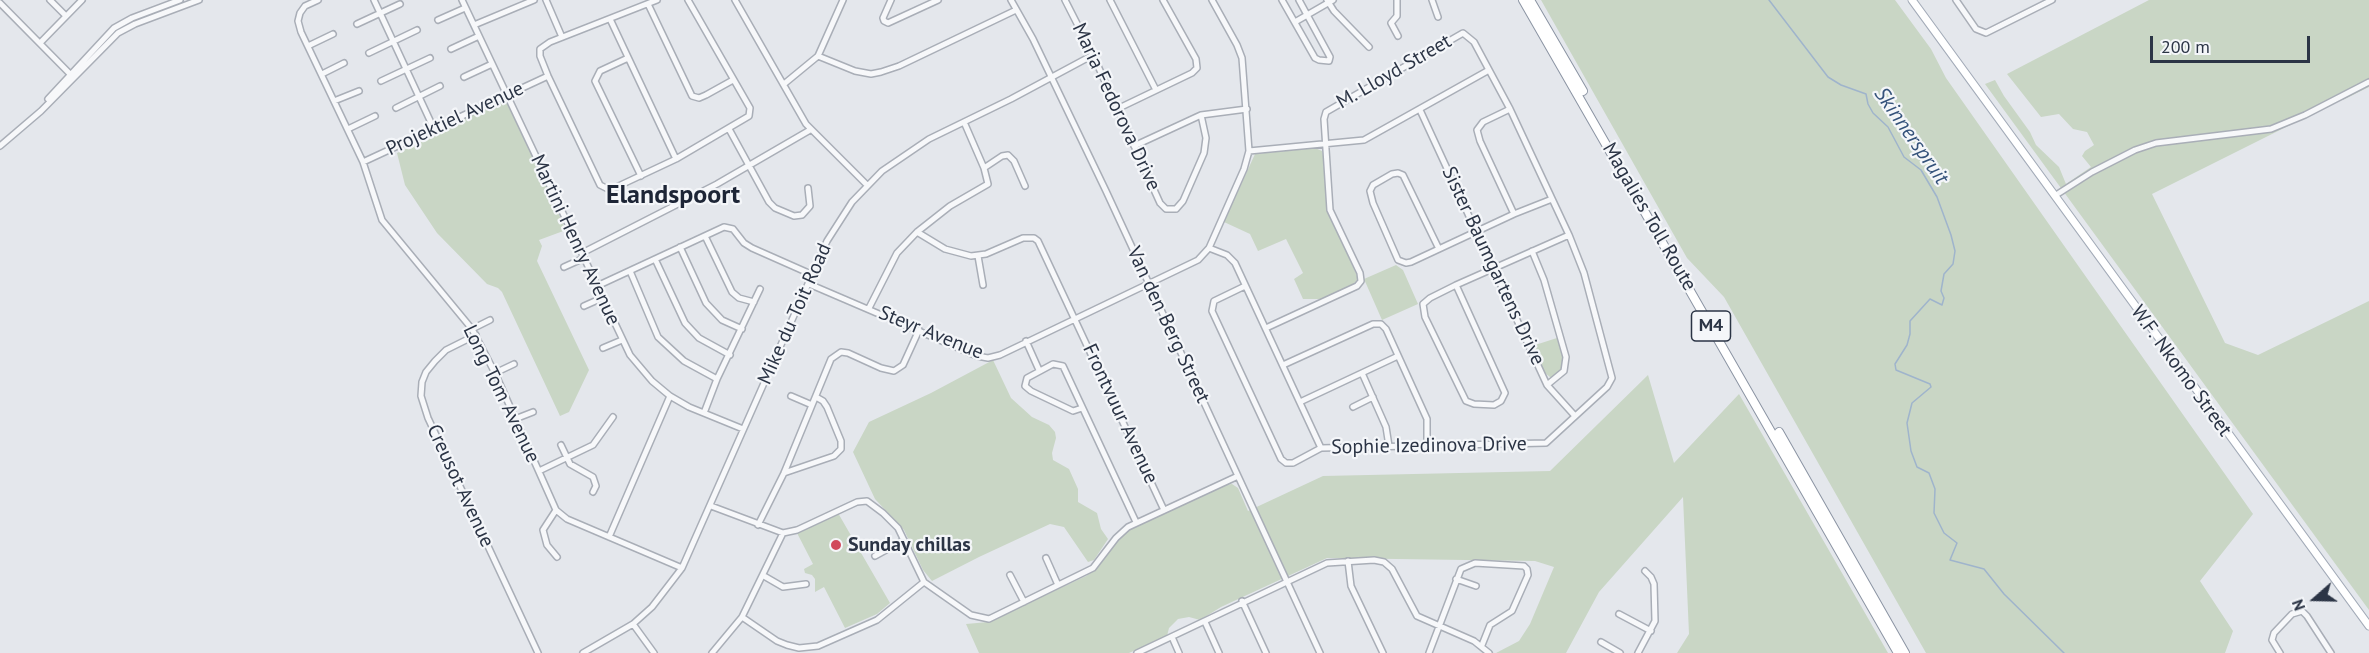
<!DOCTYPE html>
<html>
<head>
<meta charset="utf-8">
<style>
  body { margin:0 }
  #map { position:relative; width:2369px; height:653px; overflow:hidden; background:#e4e7ec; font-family:"PT Sans",sans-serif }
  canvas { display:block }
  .north { position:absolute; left:2285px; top:569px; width:60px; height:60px; -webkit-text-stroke:4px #f4f6f9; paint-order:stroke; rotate:250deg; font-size:16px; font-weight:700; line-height:24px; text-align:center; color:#2b3445 }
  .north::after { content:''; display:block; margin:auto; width:21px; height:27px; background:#2b3445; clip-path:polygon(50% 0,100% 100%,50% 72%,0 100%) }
  .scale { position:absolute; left:2150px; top:36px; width:160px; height:27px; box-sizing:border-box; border:3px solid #2b3445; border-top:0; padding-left:8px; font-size:18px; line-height:21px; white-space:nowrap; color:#2b3445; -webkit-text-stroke:4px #f4f6f9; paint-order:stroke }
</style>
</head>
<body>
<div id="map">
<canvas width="2369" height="653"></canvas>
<div class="north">N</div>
<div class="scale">200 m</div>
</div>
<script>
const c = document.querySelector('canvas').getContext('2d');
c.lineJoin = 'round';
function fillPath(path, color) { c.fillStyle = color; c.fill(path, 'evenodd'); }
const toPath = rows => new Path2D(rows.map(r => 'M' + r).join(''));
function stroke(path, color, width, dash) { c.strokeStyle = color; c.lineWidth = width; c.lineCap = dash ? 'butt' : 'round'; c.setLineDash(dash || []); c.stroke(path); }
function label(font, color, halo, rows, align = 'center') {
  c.font = font + ' "PT Sans",sans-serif'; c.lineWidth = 4.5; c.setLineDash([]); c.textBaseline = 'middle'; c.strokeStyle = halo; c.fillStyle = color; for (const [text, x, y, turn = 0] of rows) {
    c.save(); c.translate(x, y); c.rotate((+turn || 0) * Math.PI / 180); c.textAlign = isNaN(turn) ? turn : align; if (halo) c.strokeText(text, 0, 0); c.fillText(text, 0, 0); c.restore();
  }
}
const green = toPath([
  [1541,0,1895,0,1931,49,1946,78,2253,514,2200,581,2233,631,2225,653,1926,653,1724,297,1687,258],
  [2149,0,2369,0,2369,87,2343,100,2342,99,2152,194,2225,343,2258,355,2369,301,2369,610,1985,84,1995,80,2004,96,2030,132,2036,145,2059,167,2066,184,2091,167,2082,156,2085,151,2094,145,2087,132,2073,129,2059,114,2041,117,2007,74],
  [501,100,508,103,566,230,539,240,542,246,537,261,589,370,569,412,560,416,502,292,498,288,487,284,437,233,405,185,397,153,417,144,429,134],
  [1315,148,1322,151,1323,156,1327,209,1358,278,1354,284,1322,299,1303,299,1294,279,1303,273,1286,239,1258,251,1250,234,1224,222,1255,154],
  [1396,265,1403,270,1418,304,1382,320,1364,279],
  [1557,338,1564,362,1562,370,1554,377,1550,377,1545,373,1532,346],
  [993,360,1011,398,1032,417,1049,425,1055,432,1056,438,1052,453,1053,460,1069,469,1078,489,1078,502,1097,513,1101,529,1108,539,1094,560,1088,562,1064,527,1050,524,979,557,932,581,923,570,904,530,875,499,853,452,869,422,931,393],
  [1648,375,1674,463,1739,394,1888,653,1677,653,1689,634,1683,497,1599,592,1566,653,1496,653,1519,641,1530,624,1554,567,1535,561,1327,558,1221,607,1200,620,1189,617,1178,619,1169,628,1167,636,1129,653,979,653,966,624,988,622,1086,576,1100,565,1117,540,1129,529,1224,485,1232,484,1238,488,1248,511,1323,476,1550,471],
  [838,513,890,603,877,614,845,628,824,587,815,592,815,579,812,575,805,573,804,569,813,564,797,533]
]);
const stream = toPath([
  [1769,0,1828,77,1841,85,1866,94,1868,104,1873,113,1888,127,1904,157,1921,170,1937,197,1951,235,1955,251,1953,264,1944,274,1941,291,1944,298,1942,305,1930,299,1910,321,1910,334,1907,345,1895,364,1896,370,1930,384,1931,387,1912,403,1907,423,1911,451,1917,467,1929,473,1935,489,1934,513,1944,533,1957,543,1950,560,1984,569,2004,594,2064,653]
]);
const minor = toPath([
  [50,0,66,16],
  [318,0,305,6,300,13,298,21,301,32,363,162,382,220,472,329,495,373,556,510,567,519,682,568],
  [374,0,434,129],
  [462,0,630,355,652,381,670,396,689,407,743,429],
  [546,0,562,37],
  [657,0,550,42,540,49,540,56,548,76,600,185,610,190,676,159,749,116,750,108,688,0],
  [735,0,806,124,867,185],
  [891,0,883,18,884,21,888,23,938,0],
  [1011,0,1033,39,1106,191,1320,653],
  [1065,0,1093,55,1160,203,1166,209,1176,209,1183,201,1204,153,1206,138,1201,115],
  [1110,0,1156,90],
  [1282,0,1315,58,1319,60,1329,61,1330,57,1299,0],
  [1327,0,1334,11,1369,47],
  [1397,0,1397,16,1391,23,1398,36],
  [1432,0,1438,17],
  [1956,0,1976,29,1986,33,2052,0],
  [0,3,72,76],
  [648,4,692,96,699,98,706,95,733,80],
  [610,19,676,159],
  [438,20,465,8],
  [1295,22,1333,0],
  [357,24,400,4],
  [474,25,534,0],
  [40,43,82,0],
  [308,46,333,34],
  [451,49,479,36],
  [369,53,417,30],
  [818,56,855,71,871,74,881,72,899,66,1016,10],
  [628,58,600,71,595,81,641,176],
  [322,74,344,63],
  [464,77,492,64],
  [381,81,430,58],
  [784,84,818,56,843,0],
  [48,99,114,28,132,18,180,0],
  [334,101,359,91],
  [396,108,440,86],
  [1117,109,1192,73,1197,68,1196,59,1163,0],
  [1510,109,1483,122,1477,130,1480,141,1514,214],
  [1420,110,1547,385,1575,416],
  [348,129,375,116],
  [729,129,769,202,775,208,794,216,802,215,810,206,808,188],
  [0,146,41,111,118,33,135,24,199,0],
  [1134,146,1201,115,1247,109],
  [1249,151,1364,140,1489,70],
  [363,162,548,76],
  [984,168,1002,156,1008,155,1014,161,1025,186],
  [2056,195,2092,172,2135,150,2156,143,2271,129,2305,115,2369,82],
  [917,232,945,249,971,256,986,254,1023,238,1034,238,1038,241,1164,510],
  [705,236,732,292,739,298,754,302],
  [680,247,706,303,722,320,742,329],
  [1209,248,1227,255,1235,263,1321,448],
  [1439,249,1403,175,1398,173,1392,174,1373,185,1370,191,1373,203,1398,260,1406,263,1411,262,1514,214,1552,199],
  [1532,251,1544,280,1566,357,1564,371,1547,385],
  [582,253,717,184,810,130],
  [978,256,983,285],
  [655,259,685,323,699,338,730,355],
  [564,267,584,258],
  [630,271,658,337,684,361,717,379],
  [809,284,977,356,988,358,1000,355,1198,260,1209,248,1244,169,1249,151,1242,58,1237,45,1212,0],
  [1456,285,1505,393,1501,401,1494,405,1474,404,1466,401,1425,317,1423,304,1430,298,1456,285,1569,235],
  [597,286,724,227,733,229,744,243,752,248,813,275],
  [1245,286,1214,301,1212,311,1281,459,1286,463,1293,463,1321,448,1546,443,1607,387,1612,378,1584,273,1569,235,1510,109,1474,42,1463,33,1326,112,1324,119,1330,210,1360,273,1361,281,1357,286,1266,328],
  [584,306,602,298],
  [869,308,897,253,917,232,950,206,988,184,984,168,964,122],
  [472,329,490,320],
  [476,335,446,350,435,361,426,372,422,382,421,396,428,418,538,653],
  [1026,341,1039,370],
  [603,348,622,340],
  [1283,365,1373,324,1381,324,1386,329,1427,419,1427,446],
  [495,373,514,364],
  [1362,373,1386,427,1389,446],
  [791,396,812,405],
  [1300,402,1398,356],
  [1353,407,1373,397],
  [1082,408,1073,411,1031,391,1025,386,1027,378,1053,364,1063,366,1136,522],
  [704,413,717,379,760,289],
  [515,419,533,412],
  [561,445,570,464,593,477,596,486,593,492],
  [539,471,593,445,613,417],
  [784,473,834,456,841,449,841,441,827,407,823,401,816,397],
  [711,506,783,533,797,530,857,502,867,501,883,513,898,528,924,582,971,615,989,619,1093,568,1116,538,1128,527,1238,476],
  [556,510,543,530,547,545,557,557],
  [758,525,784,473,831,359,841,352,848,353,881,368,894,371,903,365,919,330],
  [609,537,670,396],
  [875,556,904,540],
  [1046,558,1058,585],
  [1348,561,1351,586,1383,653],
  [1010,575,1024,602],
  [764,576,783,587,806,584],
  [1456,579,1476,586],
  [1242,601,1266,653],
  [1619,614,1651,631],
  [742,617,777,641,787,645,799,648,818,646,877,620,924,582],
  [1205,622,1219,653],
  [633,624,654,653],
  [1172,637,1179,653],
  [1601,642,1620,653],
  [583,653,633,624,652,607,682,568,827,241,852,202,882,171,929,139,1011,99,1093,55],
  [712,653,742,617,783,533],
  [1137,653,1327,563,1374,560,1384,562,1392,569,1417,616,1474,641,1489,653],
  [1429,653,1461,569,1475,563,1524,566,1527,569,1528,575,1512,611,1490,625,1482,645],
  [1638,653,1655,621,1654,584,1651,577,1645,571],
  [2280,653,2272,640,2274,633,2292,614,2302,611,2307,616,2331,653]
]);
const major = toPath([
  [1912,0,2369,626]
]);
const highway = toPath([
  [1523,0,1898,653],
  [1530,0,1583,91],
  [1779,432,1905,653]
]);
const markers = [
  [836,545,6,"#d1495b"]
];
const shields = [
  [1711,326,39]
];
const shieldNames = [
  ["M4",1711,326]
];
const streetNames = [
  ["M. Lloyd Street",1394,72,-30],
  ["Maria Fedorova Drive",1116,107,65],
  ["Projektiel Avenue",455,119,-25],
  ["Magalies Toll Route",1649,217,60],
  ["Martini Henry Avenue",575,240,65],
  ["Sister Baumgartens Drive",1493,266,65],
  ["Mike du Toit Road",795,314,-66],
  ["Van den Berg Street",1168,325,65],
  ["Steyr Avenue",931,333,22],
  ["W.F. Nkomo Street",2181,371,54],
  ["Long Tom Avenue",501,394,64],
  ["Frontvuur Avenue",1120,414,65],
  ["Sophie Izedinova Drive",1429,446,-1],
  ["Creusot Avenue",460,486,65]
];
const poiNames = [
  ["Sunday chillas",848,545]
];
const waterNames = [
  ["Skinnerspruit",1911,136,55]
];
const districtNames = [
  ["Elandspoort",673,196]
];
fillPath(green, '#c9d6c5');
stroke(stream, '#9fb4cc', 1.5);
stroke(minor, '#a9aeb7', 8);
stroke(major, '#a3abb8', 9);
stroke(highway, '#8b94a3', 10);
stroke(minor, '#f7f8fa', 5);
stroke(major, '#fff', 7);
stroke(highway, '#fff', 8);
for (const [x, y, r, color] of markers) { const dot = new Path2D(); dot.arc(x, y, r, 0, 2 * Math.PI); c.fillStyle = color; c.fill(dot); stroke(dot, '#f4f6f9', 2); }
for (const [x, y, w] of shields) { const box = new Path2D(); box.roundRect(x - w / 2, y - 15, w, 30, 4.5); c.fillStyle = '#f4f6f9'; c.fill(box); stroke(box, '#2b3445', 1.5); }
label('bold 18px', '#2b3445', null, shieldNames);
label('20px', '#2b3445', '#f4f6f9', streetNames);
label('bold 20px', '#2b3445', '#f4f6f9', poiNames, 'left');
label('italic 21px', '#34527a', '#f4f6f9', waterNames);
label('bold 26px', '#1d2536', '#f4f6f9', districtNames);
</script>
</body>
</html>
